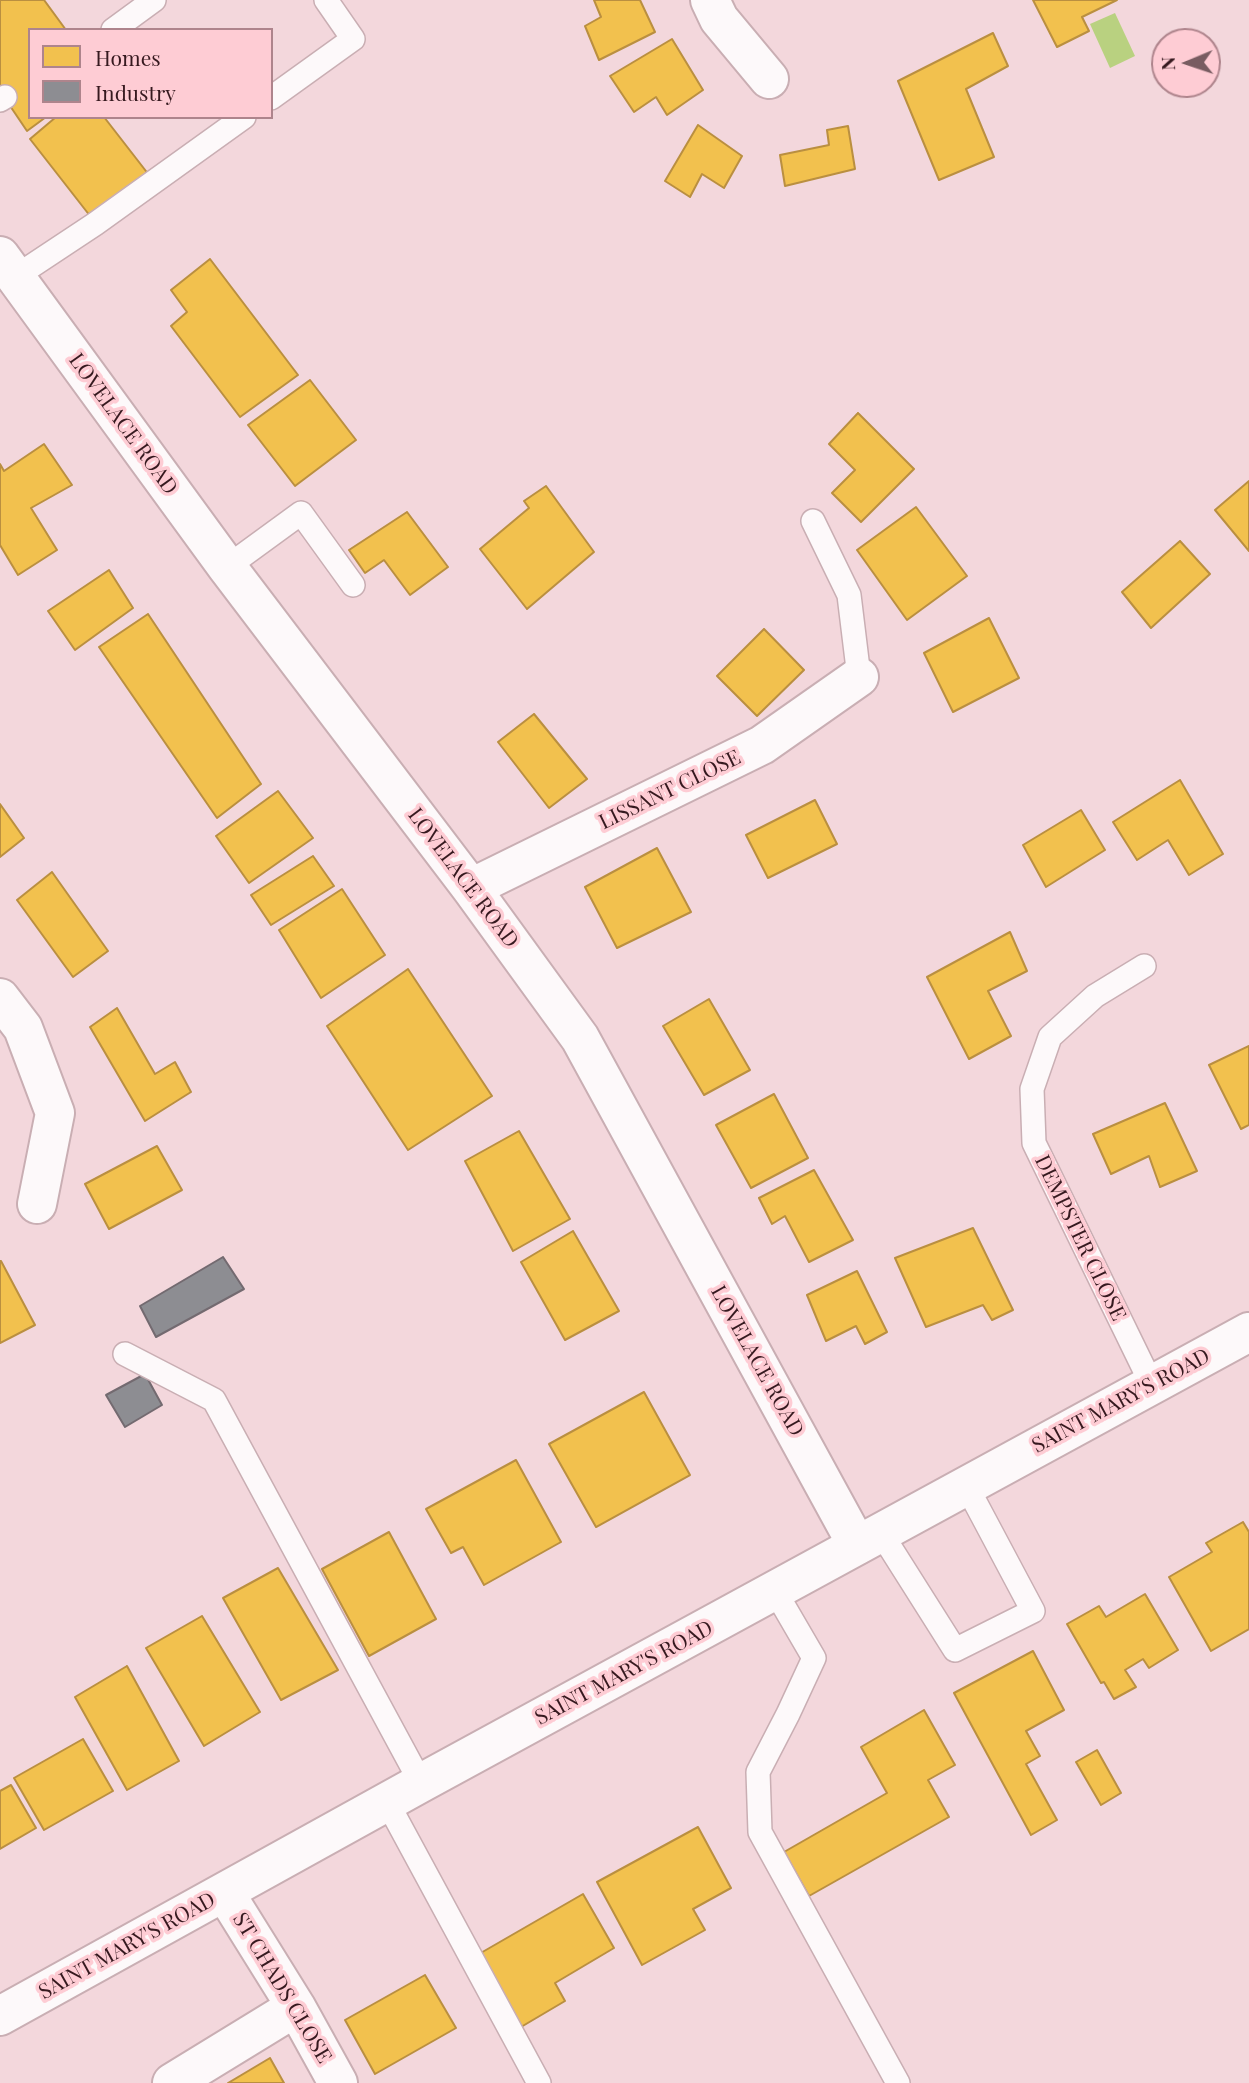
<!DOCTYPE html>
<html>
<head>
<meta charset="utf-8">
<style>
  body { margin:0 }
  #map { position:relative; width:1249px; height:2083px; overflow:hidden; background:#f3d7dc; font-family:"Playfair Display",serif }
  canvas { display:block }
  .legend { position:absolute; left:28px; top:28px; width:245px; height:91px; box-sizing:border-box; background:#feccd4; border:2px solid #ae848c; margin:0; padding:9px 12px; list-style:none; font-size:21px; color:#36191f }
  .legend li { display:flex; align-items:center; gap:14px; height:35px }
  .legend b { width:35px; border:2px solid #ae848c }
  .north { position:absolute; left:1151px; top:28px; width:70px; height:70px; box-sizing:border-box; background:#feccd4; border:2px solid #ae848c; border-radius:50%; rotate:268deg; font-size:19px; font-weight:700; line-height:28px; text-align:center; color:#36191f }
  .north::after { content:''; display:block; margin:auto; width:24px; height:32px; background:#785c61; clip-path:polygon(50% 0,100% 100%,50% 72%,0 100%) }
</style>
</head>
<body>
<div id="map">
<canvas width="1249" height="2083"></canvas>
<ul class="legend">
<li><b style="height:19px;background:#f2c14e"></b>Homes</li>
<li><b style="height:19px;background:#8d8d92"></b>Industry</li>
</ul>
<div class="north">N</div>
</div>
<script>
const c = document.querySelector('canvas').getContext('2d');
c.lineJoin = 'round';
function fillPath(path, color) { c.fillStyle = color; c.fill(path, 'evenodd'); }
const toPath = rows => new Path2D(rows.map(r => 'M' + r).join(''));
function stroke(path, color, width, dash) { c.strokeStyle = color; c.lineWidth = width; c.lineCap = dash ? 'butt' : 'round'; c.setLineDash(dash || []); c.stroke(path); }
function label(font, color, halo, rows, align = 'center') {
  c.font = font + ' "Playfair Display",serif'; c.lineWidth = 7; c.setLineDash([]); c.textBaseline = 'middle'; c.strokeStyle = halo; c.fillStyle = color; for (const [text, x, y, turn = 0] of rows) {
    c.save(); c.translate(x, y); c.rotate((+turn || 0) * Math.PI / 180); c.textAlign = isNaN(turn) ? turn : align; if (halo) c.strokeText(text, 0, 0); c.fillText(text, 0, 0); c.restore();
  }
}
const water = toPath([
  [1115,13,1135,56,1110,68,1090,24]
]);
const homes = toPath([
  [0,0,44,0,66,30,30,30,30,117,46,117,27,131,0,91,0,0],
  [594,0,640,0,655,32,599,60,585,26,601,17,594,0],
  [1033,0,1117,0,1082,17,1089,31,1057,47,1033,0],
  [993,33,1008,66,966,89,994,157,939,180,898,81,993,33],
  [672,39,703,90,667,115,656,97,634,112,610,76,672,39],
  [56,117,104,117,149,175,94,221,30,139,56,117],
  [698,125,742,156,724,188,702,174,690,197,665,181,698,125],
  [848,126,855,169,785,186,780,155,829,145,827,130,848,126],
  [210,259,298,375,240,417,171,326,187,312,171,290,210,259],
  [310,380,356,440,295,486,248,425,310,380],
  [858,413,914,469,861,522,832,493,855,470,829,444,858,413],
  [44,444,72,485,31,508,57,550,18,575,0,545,0,464,4,471,44,444],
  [1249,481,1249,551,1215,510,1249,481],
  [546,486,594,552,527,609,480,549,529,508,524,501,546,486],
  [916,507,967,576,907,620,857,550,916,507],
  [407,512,448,567,410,595,384,560,365,573,349,550,407,512],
  [1180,541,1210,574,1151,628,1122,592,1180,541],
  [109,570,133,608,75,650,48,611,109,570],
  [148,614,261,784,217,818,99,647,148,614],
  [989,618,1019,678,953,712,924,653,989,618],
  [764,629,804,670,757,716,717,676,764,629],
  [534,714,587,779,549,808,498,742,534,714],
  [1180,780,1223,854,1189,875,1168,840,1137,860,1113,822,1180,780],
  [278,791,313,838,249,883,216,836,278,791],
  [815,800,837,844,768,878,746,835,815,800],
  [0,804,24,838,0,857,0,804],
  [1081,810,1105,850,1046,887,1023,845,1081,810],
  [657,848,691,912,617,948,585,887,657,848],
  [313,856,334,886,271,925,251,895,313,856],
  [52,872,108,951,73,977,17,900,52,872],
  [342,889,385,955,321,998,279,930,342,889],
  [1010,932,1027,971,988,991,1011,1036,969,1059,927,977,1010,932],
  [408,969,492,1096,408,1150,327,1026,408,969],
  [709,999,750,1070,704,1095,663,1026,709,999],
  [117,1008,155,1074,175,1062,191,1092,145,1121,90,1027,117,1008],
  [1249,1046,1249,1125,1241,1129,1209,1065,1249,1046],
  [774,1094,808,1158,751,1188,716,1125,774,1094],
  [1165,1103,1197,1171,1160,1187,1149,1156,1111,1174,1093,1134,1165,1103],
  [519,1131,570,1219,513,1251,465,1161,519,1131],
  [157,1146,182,1190,109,1229,85,1184,157,1146],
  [814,1170,853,1240,809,1262,785,1216,772,1224,759,1198,814,1170],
  [973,1228,1013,1310,992,1320,983,1305,926,1327,895,1258,973,1228],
  [573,1231,619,1311,565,1340,521,1262,573,1231],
  [1,1261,35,1325,0,1343,0,1261,1,1261],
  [857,1271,887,1332,865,1344,856,1326,826,1341,807,1295,857,1271],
  [644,1392,690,1475,596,1527,549,1444,644,1392],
  [516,1460,561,1542,484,1585,463,1547,451,1553,426,1509,516,1460],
  [1243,1522,1249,1532,1249,1629,1211,1651,1169,1577,1212,1552,1206,1543,1243,1522],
  [389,1532,436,1619,369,1656,322,1569,389,1532],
  [278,1568,338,1670,281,1700,223,1598,278,1568],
  [1145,1594,1178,1650,1149,1668,1143,1659,1125,1670,1136,1687,1114,1699,1104,1682,1101,1683,1067,1624,1099,1606,1106,1617,1145,1594],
  [202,1616,260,1712,204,1746,146,1648,202,1616],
  [1033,1651,1064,1710,1026,1731,1040,1756,1026,1764,1057,1820,1031,1835,954,1693,1033,1651],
  [127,1666,179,1761,127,1790,75,1697,127,1666],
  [924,1710,955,1765,928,1780,949,1817,809,1896,784,1852,887,1793,861,1747,924,1710],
  [83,1739,113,1791,44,1830,14,1778,83,1739],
  [1097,1750,1121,1793,1101,1805,1076,1762,1097,1750],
  [11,1785,36,1828,0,1849,0,1791,11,1785],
  [698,1827,731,1888,693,1909,705,1930,642,1965,597,1882,698,1827],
  [583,1894,614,1948,555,1983,565,2001,521,2027,479,1954,583,1894],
  [425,1975,456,2028,375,2074,345,2020,425,1975],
  [270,2058,284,2083,228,2083,270,2058]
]);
const industry = toPath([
  [223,1257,244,1289,156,1337,140,1306,223,1257],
  [145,1374,162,1405,125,1427,106,1395,145,1374]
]);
const service = toPath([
  [113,30,154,0],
  [271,98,353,39,326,0],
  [0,100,5,97],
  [15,277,95,224,244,117],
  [813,521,849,595,859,677],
  [227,567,301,513,353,585],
  [1144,966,1095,996,1050,1037,1032,1089,1034,1143,1152,1385],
  [125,1354,214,1400,421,1783],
  [881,1533,955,1650,1033,1611,966,1485],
  [775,1591,814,1658,788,1714,758,1772,760,1832,898,2083],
  [387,1802,539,2083]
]);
const minor = toPath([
  [710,0,719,19,769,79],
  [0,256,227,567,471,888,580,1038,857,1545],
  [471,888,762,745,859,677],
  [0,998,23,1028,55,1113,37,1204],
  [225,1893,296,2007,338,2083],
  [172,2083,296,2007]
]);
const tertiary = toPath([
  [0,2016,421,1783,1249,1332]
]);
const streetNames = [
  ["LOVELACE ROAD",123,424,54],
  ["LISSANT CLOSE",670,790,-26],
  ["LOVELACE ROAD",463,878,53],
  ["DEMPSTER CLOSE",1080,1238,64],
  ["LOVELACE ROAD",757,1361,61],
  ["SAINT MARY'S ROAD",1121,1401,-28],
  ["SAINT MARY'S ROAD",624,1673,-28],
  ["SAINT MARY'S ROAD",127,1946,-29],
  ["ST CHADS CLOSE",282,1988,59]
];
fillPath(water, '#b9d180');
fillPath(homes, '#f2c14e');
stroke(homes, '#ba8f40', 2);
fillPath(industry, '#8d8d92');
stroke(industry, '#736a70', 2);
stroke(service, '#c9aeb3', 26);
stroke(minor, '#c9aeb3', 42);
stroke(tertiary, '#c9aeb3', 42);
stroke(service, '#fdf9fa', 23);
stroke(minor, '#fdf9fa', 38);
stroke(tertiary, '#fdf9fa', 38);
label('21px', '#36191f', '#feccd4', streetNames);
</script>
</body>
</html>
